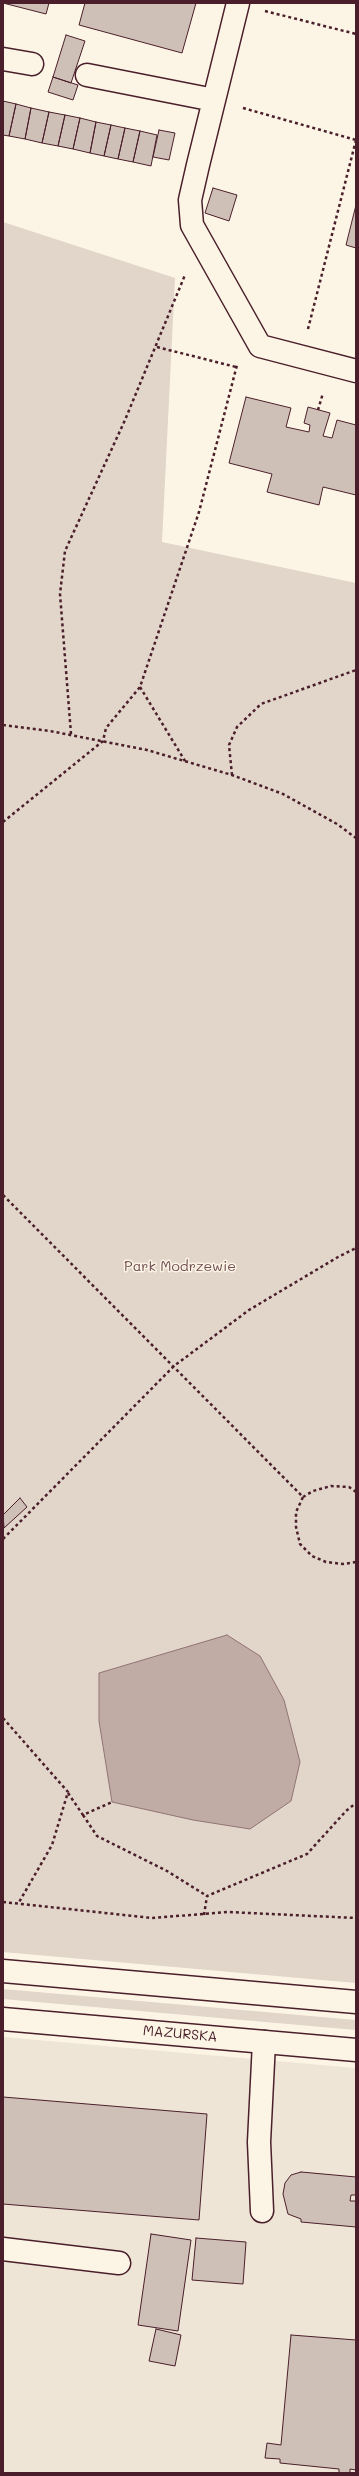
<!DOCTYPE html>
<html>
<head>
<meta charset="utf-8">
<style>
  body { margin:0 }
  #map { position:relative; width:359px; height:2476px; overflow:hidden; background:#fcf5e5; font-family:Mali,sans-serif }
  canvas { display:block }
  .frame { position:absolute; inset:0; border:4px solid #4a1f2b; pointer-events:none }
</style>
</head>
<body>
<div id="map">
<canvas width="359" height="2476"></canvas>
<div class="frame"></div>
</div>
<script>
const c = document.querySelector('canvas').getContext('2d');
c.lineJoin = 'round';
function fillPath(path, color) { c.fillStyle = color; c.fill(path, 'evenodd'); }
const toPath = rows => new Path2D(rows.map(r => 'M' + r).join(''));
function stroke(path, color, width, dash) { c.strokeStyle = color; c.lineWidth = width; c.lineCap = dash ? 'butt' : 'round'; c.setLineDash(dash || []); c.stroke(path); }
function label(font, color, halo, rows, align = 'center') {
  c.font = font + ' Mali,sans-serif'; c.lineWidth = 3; c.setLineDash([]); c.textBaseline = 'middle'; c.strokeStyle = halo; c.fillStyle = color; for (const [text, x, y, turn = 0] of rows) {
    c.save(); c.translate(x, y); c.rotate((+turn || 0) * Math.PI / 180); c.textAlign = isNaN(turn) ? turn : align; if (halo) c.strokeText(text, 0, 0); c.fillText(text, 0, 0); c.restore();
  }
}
const built = toPath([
  [3,2037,356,2068,356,2473,3,2473]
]);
const green = toPath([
  [3,222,175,278,162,542,356,583,356,1983,3,1952],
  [3,1989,356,2020,356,2030,3,1999]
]);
const water = toPath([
  [227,1635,260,1656,284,1700,300,1762,291,1801,250,1829,193,1820,112,1802,99,1721,99,1673,227,1635]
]);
const building = toPath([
  [3,3,49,3,46,14,3,3],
  [85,3,196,3,182,53,79,25,85,3],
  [66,35,85,41,71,83,53,77,66,35],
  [53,77,78,85,73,100,48,92,53,77],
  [3,101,16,104,9,136,3,135,3,101],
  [16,104,31,108,25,139,9,136,16,104],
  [31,108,49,112,42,143,25,139,31,108],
  [49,112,65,115,58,146,42,143,49,112],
  [65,115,80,118,73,149,58,146,65,115],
  [80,118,96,122,90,153,73,149,80,118],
  [96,122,111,125,104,156,90,153,96,122],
  [111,125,125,128,118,159,104,156,111,125],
  [125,128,140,131,133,162,118,159,125,128],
  [159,130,175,133,169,160,153,157,159,130],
  [140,131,157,135,151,166,133,162,140,131],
  [213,188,237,195,229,221,205,213,213,188],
  [356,205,356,248,346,245,356,205],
  [246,397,291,408,286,427,309,432,310,425,304,423,308,407,330,413,323,436,332,438,337,420,356,425,356,495,323,487,319,505,267,492,272,474,229,463,246,397],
  [20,1498,27,1507,4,1528,3,1515,20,1498],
  [3,2097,207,2114,199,2220,3,2204,3,2097],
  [301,2172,356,2177,356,2195,351,2195,350,2201,356,2201,356,2227,301,2222,301,2219,288,2214,283,2194,285,2183,291,2175,301,2172],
  [151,2234,191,2240,178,2331,138,2325,151,2234],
  [196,2238,246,2242,243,2284,192,2280,196,2238],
  [156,2329,181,2335,175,2366,149,2361,156,2329],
  [291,2335,356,2340,356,2470,350,2469,350,2473,339,2473,339,2469,280,2463,280,2459,265,2458,267,2443,281,2445,291,2335]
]);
const path = toPath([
  [265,11,356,34],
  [243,108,356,140],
  [308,329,356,140],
  [157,347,236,367],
  [318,410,323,393],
  [140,687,185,761],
  [3,725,50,731,147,750,232,775,283,794,337,824,356,838],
  [71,734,60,594,65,551,125,420,185,275],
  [232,775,229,745,237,727,261,704,356,670],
  [3,822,103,741,106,728,140,687,199,512,237,365],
  [3,1195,303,1497,296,1512,296,1527,300,1544,312,1556,326,1562,343,1564,356,1562],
  [303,1497,313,1491,331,1486,349,1487,356,1492],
  [3,1539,174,1366,249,1310,338,1257,356,1248],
  [3,1718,68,1792,52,1845,18,1904],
  [68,1793,83,1815,112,1802],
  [83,1815,97,1836,167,1871,207,1896],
  [3,1902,152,1918,228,1912,356,1918],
  [204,1915,207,1896,307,1854,346,1811,356,1803]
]);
const minor = toPath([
  [238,3,198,165,190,200,192,225,260,346,356,371],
  [3,59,32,64],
  [87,75,214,100],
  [262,2211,259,2142,264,2042],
  [3,2249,119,2263]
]);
const major = toPath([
  [3,1971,356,2002],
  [3,2019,356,2050]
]);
const parkNames = [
  ["Park Modrzewie",180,1267]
];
const streetNames = [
  ["MAZURSKA",180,2034,5]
];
fillPath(built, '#eee5d7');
fillPath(green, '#e2d5ca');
fillPath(water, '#c0aca5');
stroke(water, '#917474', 1);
fillPath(building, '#cfc0b7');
stroke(building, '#4a1f2b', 1);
stroke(minor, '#4a1f2b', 25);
stroke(major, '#4a1f2b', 25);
stroke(path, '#4a1f2b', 2.5, [3, 3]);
stroke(minor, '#fcf5e5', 22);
stroke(major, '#fcf5e5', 22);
label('14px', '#704c53', '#fcf5e5', parkNames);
label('14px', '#4a1f2b', '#fcf5e5', streetNames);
</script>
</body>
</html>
